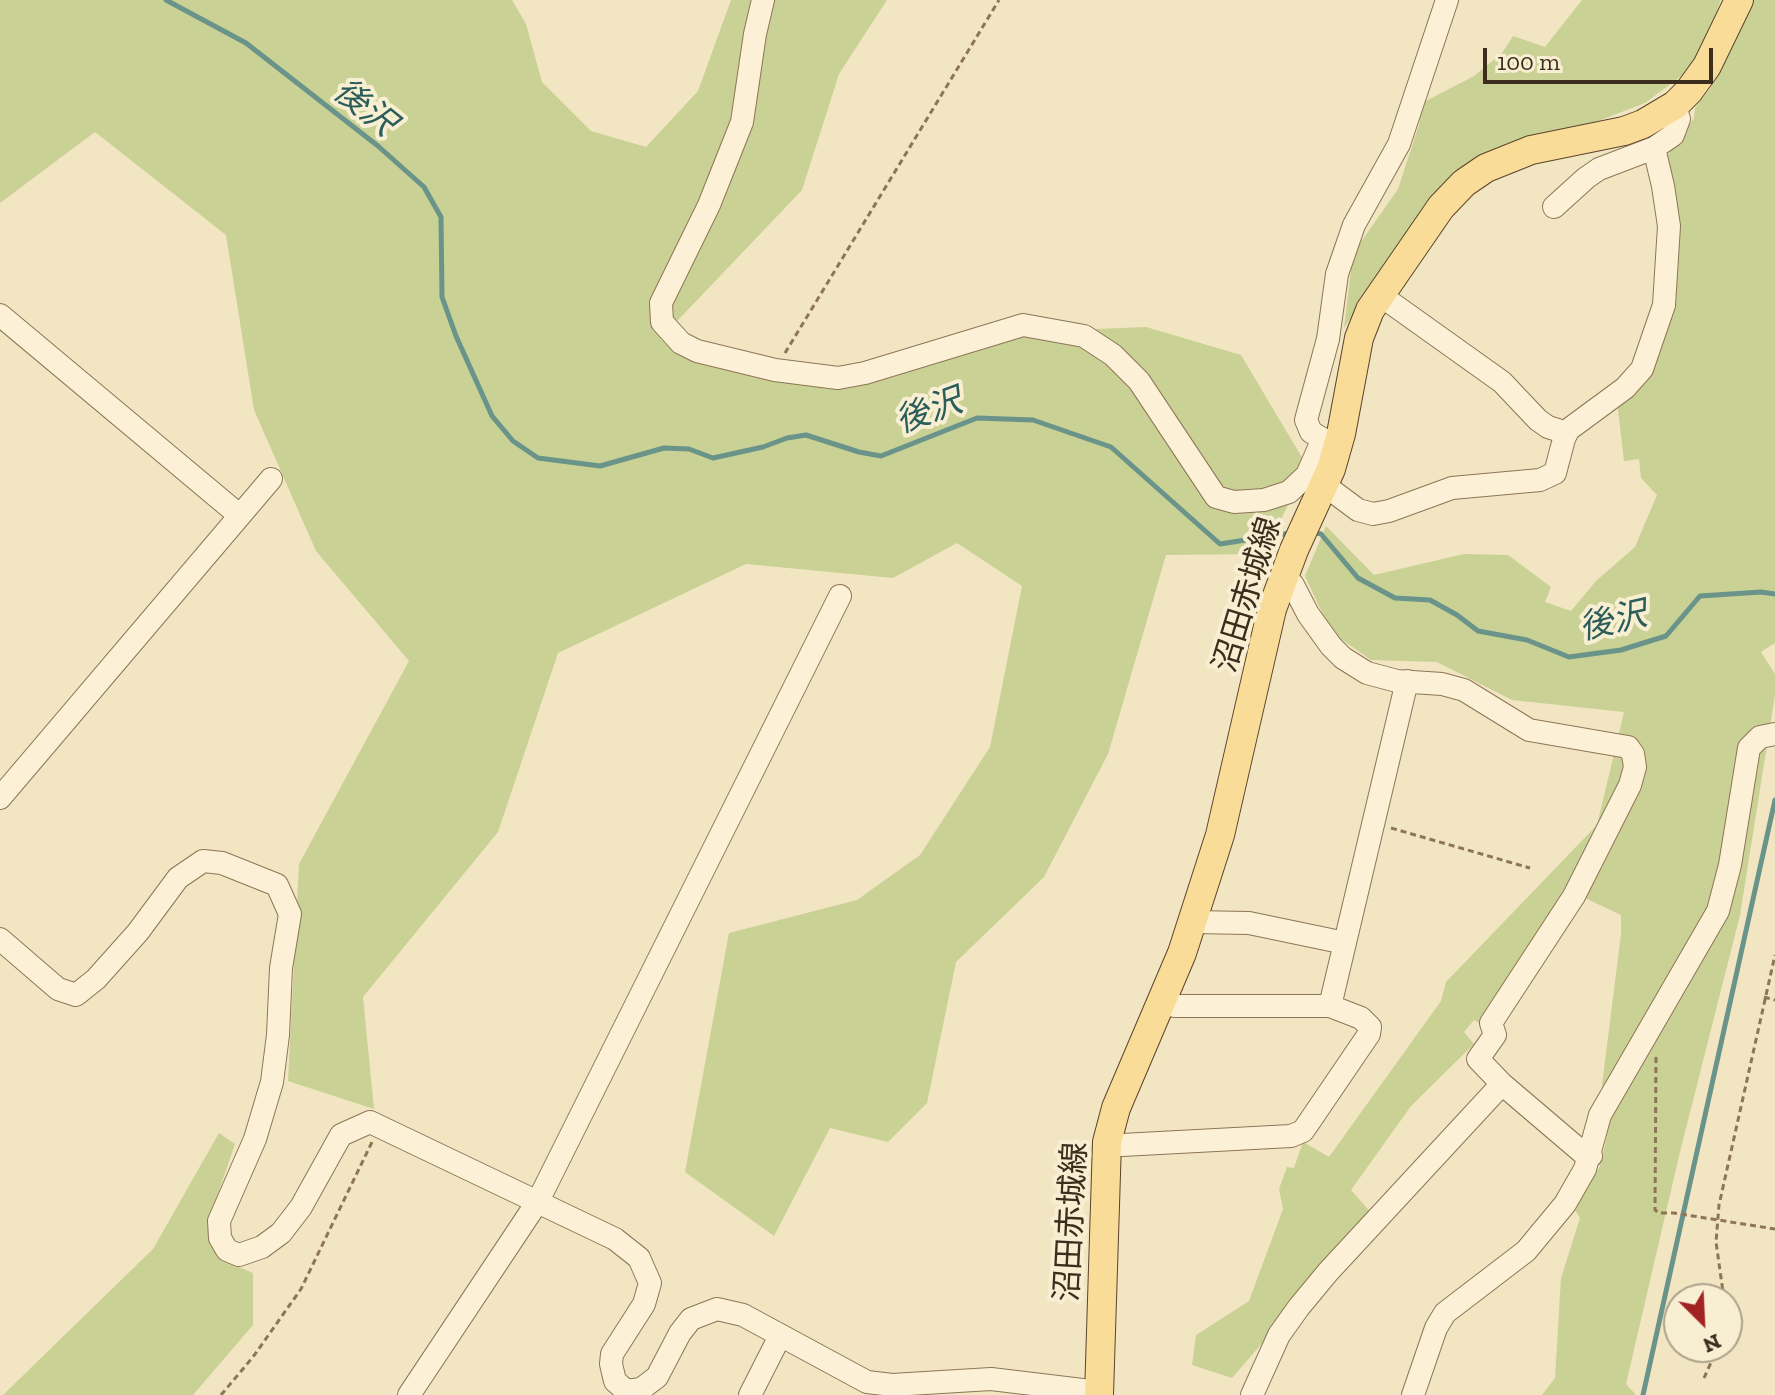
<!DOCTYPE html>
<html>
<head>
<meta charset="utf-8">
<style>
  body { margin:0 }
  #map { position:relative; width:1775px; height:1395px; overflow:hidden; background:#f2e5c2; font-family:"Zilla Slab",serif }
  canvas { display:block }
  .north { position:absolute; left:1663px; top:1283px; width:80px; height:80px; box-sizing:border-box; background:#f8eed2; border:2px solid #ada18a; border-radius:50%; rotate:156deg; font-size:22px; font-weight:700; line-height:32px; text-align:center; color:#3c2d1d }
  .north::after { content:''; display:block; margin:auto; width:28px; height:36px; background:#a22422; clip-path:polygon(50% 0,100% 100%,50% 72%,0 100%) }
  .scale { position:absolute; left:1483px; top:48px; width:230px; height:36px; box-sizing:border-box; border:4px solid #3c2d1d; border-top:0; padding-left:10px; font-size:24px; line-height:28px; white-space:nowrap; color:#3c2d1d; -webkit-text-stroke:6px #f8eed2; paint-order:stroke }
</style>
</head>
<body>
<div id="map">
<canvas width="1775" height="1395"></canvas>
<div class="north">N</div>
<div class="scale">100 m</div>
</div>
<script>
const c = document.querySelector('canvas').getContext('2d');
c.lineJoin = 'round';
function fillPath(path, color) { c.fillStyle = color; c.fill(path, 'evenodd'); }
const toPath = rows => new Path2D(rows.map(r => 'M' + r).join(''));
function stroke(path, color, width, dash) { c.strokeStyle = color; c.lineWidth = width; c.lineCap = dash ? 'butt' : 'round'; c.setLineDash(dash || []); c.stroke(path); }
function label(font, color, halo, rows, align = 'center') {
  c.font = font + ' "Zilla Slab","Noto Sans JP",serif'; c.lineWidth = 8; c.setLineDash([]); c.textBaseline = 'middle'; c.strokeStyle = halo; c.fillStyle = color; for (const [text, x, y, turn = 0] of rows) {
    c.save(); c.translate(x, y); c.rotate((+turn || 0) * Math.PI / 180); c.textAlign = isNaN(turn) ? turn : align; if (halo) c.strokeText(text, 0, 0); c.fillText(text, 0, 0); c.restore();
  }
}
const green = toPath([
  [0,0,512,0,526,24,542,82,591,131,646,147,698,91,731,0,887,0,839,74,802,190,660,339,705,364,836,385,1021,332,1146,327,1241,355,1307,466,1264,554,1166,555,1108,754,1044,877,956,962,927,1103,888,1142,830,1128,774,1236,685,1172,729,933,857,900,920,855,990,747,1022,586,957,543,893,578,746,564,558,653,498,832,363,997,374,1109,288,1081,299,864,409,661,316,551,254,410,226,235,95,132,0,203],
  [1582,0,1721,0,1696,65,1645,103,1572,131,1487,155,1454,171,1344,328,1353,253,1398,189,1419,125,1422,103,1474,76,1502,53,1513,36,1545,47],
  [1751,0,1775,0,1775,643,1761,652,1775,674,1775,695,1740,915,1679,1156,1626,1384,1636,1395,1542,1395,1555,1378,1561,1278,1580,1218,1574,1208,1600,1166,1611,1118,1602,1085,1621,934,1621,915,1566,889,1483,1026,1474,1020,1464,1032,1474,1044,1411,1106,1351,1190,1373,1215,1232,1378,1192,1365,1196,1335,1249,1301,1283,1209,1279,1189,1287,1167,1294,1168,1303,1142,1329,1157,1441,1001,1446,982,1597,825,1624,712,1512,700,1437,662,1371,660,1331,632,1305,576,1326,526,1374,575,1464,554,1508,555,1551,587,1545,602,1571,611,1596,581,1635,547,1657,495,1641,478,1639,459,1624,461,1617,401,1659,348,1664,160,1685,132,1694,118,1695,108,1710,89],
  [219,1133,235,1144,207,1225,220,1259,253,1273,253,1325,193,1395,3,1395,153,1249]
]);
const stream = toPath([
  [166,0,246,43,378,146,424,187,441,217,442,297,456,336,492,416,513,441,538,458,600,466,664,448,689,449,713,458,763,447,787,438,806,435,859,452,881,456,977,418,1033,420,1111,447,1220,544,1290,533],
  [1312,532,1321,534,1358,578,1395,598,1430,600,1457,615,1478,631,1527,640,1569,657,1621,650,1666,636,1700,596,1761,592,1775,594],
  [1643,1395,1775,800]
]);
const path = toPath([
  [785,353,999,0],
  [1391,828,1530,868],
  [1764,997,1775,1000],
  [1656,1057,1655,1210,1659,1213,1674,1213,1775,1229],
  [1724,1299,1716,1242,1719,1205,1775,955],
  [1727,1327,1727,1328],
  [1704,1378,1718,1347],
  [221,1395,253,1357,301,1289,372,1142]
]);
const minor = toPath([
  [763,0,755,34,742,122,709,205,661,303,662,322,681,343,697,351,775,370,838,378,865,373,1023,325,1084,336,1113,355,1139,381,1216,497,1234,502,1264,500,1289,492,1307,475,1322,441],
  [1554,207,1586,178,1599,169,1654,148,1673,135,1679,119,1675,105],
  [1380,295,1502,382,1538,420,1548,427,1567,433],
  [0,315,239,515],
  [1333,445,1311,432,1306,420,1328,339,1337,274,1354,225,1399,144,1447,0],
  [1323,484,1358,510,1373,514,1389,511,1452,488,1540,480,1555,473,1564,439,1568,430,1625,388,1642,369,1664,305,1669,226,1663,186,1654,148],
  [1284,576,1293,585,1308,614,1331,646,1343,658,1367,673,1397,681,1442,684,1464,690,1529,730,1628,747,1633,754,1635,767,1630,785,1574,896,1491,1023,1495,1035,1478,1059,1502,1084,1583,1153,1591,1156],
  [0,798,271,479],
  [1192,922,1249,923,1345,943],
  [0,939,58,989,76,995,96,979,138,932,178,878,203,861,222,863,277,885,290,914,281,968,278,1035,272,1082,255,1139,219,1221,220,1238,227,1250,239,1255,262,1247,281,1233,301,1207,341,1135,370,1122,615,1239,639,1258,650,1283,644,1304,612,1354,611,1364,615,1381,626,1391,641,1389,657,1377,680,1333,691,1319,717,1309,743,1315,867,1382,892,1385,991,1379,1099,1392],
  [1330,1006,1407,681],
  [1107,1142,1122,1145,1291,1136,1303,1131,1369,1034,1370,1027,1361,1018,1330,1006,1175,1006,1163,1003],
  [409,1395,538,1201,840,596],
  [750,1395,780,1336],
  [1252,1395,1279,1335,1299,1307,1328,1272,1502,1084],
  [1413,1395,1436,1328,1445,1313,1526,1251,1565,1204,1585,1169,1600,1115,1718,911,1730,865,1749,748,1760,737,1775,734]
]);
const major = toPath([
  [1099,1395,1107,1142,1116,1108,1182,953,1220,835,1272,609,1294,550,1331,469,1341,434,1359,338,1370,310,1441,207,1464,183,1486,168,1531,150,1624,131,1643,124,1675,105,1689,91,1707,66,1739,0]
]);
const streetNames = [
  ["沼田赤城線",1248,595,-73],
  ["沼田赤城線",1072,1222,-87]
];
const waterNames = [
  ["後沢",364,108,39],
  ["後沢",929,412,-20],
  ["後沢",1613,622,-13]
];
fillPath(green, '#c9d195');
stroke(stream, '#6a938a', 5);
stroke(minor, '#8d7557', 24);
stroke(major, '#5b432c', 30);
stroke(path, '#8d7557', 3, [6, 4]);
stroke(minor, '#fcf1d6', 22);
stroke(major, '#f8dc97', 28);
label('32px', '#3c2d1d', '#f8eed2', streetNames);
label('italic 34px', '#2b5d5b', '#f8eed2', waterNames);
</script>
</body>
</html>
